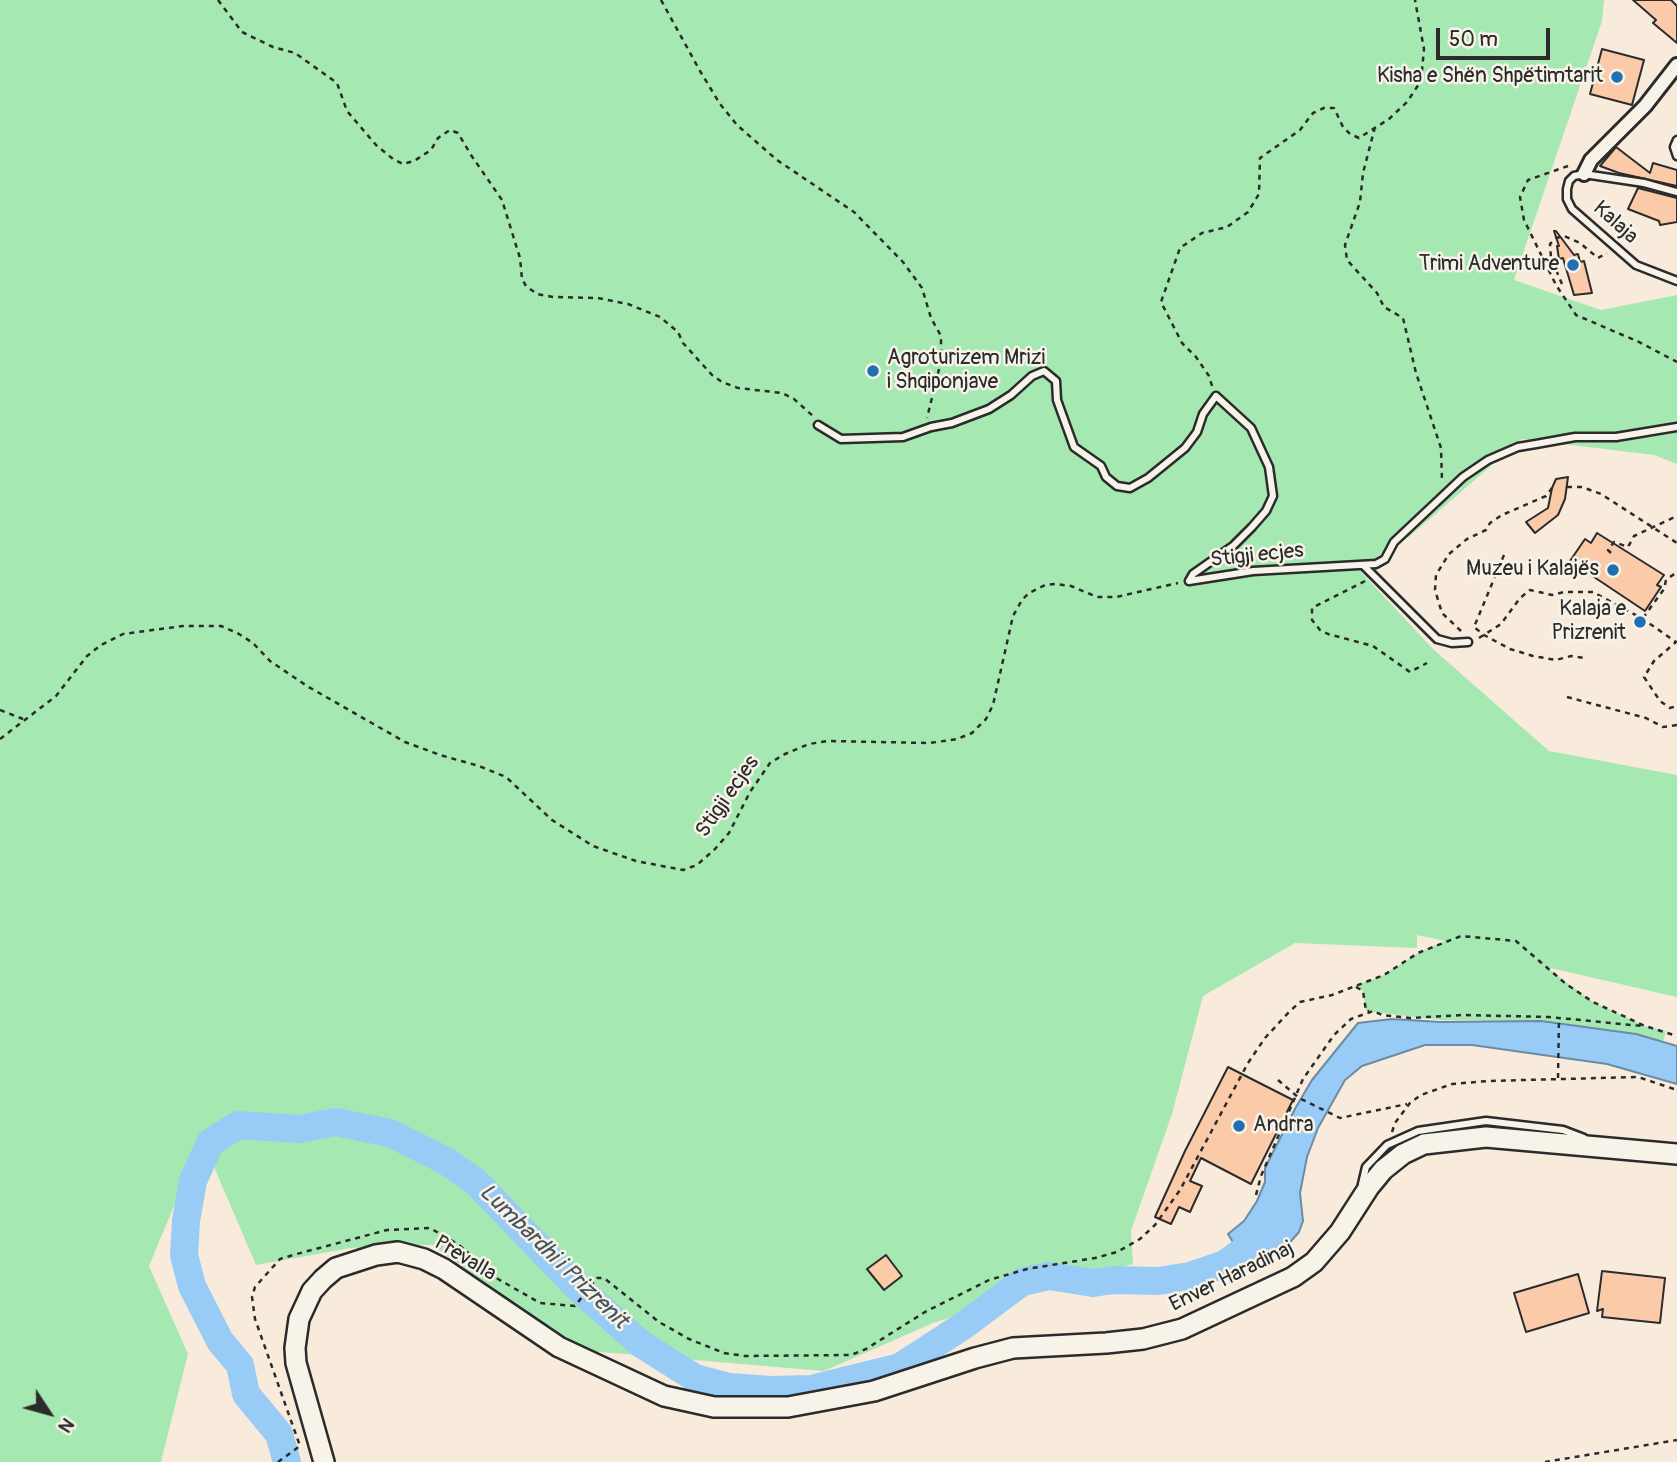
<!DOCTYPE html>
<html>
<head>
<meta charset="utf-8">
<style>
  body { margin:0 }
  #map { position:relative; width:1677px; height:1462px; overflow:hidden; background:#f8ebdb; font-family:Pangolin,sans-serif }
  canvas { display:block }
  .north { position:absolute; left:14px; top:1378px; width:70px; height:70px; -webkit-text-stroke:5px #f7f3e8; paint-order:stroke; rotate:126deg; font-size:19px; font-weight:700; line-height:28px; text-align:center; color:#2b2b2b }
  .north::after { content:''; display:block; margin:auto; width:24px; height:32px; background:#2b2b2b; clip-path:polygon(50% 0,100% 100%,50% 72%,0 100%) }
  .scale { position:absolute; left:1436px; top:28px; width:114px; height:32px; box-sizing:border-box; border:4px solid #2b2b2b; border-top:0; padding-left:9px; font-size:21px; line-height:24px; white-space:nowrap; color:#2b2b2b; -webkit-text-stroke:5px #f7f3e8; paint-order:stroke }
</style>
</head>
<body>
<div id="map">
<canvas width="1677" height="1462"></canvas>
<div class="north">N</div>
<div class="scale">50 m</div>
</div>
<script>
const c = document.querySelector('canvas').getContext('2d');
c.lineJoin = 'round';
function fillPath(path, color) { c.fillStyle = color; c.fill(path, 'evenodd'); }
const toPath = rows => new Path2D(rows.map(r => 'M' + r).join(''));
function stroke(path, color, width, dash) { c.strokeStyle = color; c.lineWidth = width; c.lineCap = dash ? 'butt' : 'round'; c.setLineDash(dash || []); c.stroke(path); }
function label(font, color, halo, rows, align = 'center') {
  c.font = font + ' Pangolin,sans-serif'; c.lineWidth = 5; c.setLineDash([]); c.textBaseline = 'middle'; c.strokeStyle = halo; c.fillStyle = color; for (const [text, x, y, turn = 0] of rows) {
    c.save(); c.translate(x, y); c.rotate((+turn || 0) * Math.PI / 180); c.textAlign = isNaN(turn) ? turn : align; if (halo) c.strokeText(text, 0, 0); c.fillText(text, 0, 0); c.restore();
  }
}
const green = toPath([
  [0,0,1604,0,1602,21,1514,280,1601,310,1677,295,1677,464,1654,455,1522,439,1410,536,1378,556,1361,572,1434,650,1549,751,1677,775,1677,997,1546,967,1593,1002,1645,1026,1666,1031,1662,1045,1541,1021,1441,1020,1366,1011,1363,991,1354,986,1384,975,1418,953,1445,941,1417,935,1417,948,1295,943,1203,996,1172,1114,1131,1231,1133,1264,1052,1285,933,1323,824,1371,589,1351,524,1311,432,1245,351,1248,256,1265,202,1139,149,1266,188,1354,161,1462,0,1462]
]);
const water = toPath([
  [1392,1019,1440,1022,1541,1021,1636,1034,1677,1046,1677,1084,1607,1064,1472,1045,1425,1045,1362,1066,1345,1080,1318,1128,1307,1157,1300,1193,1303,1221,1299,1232,1285,1248,1249,1268,1228,1234,1244,1221,1257,1201,1265,1182,1265,1168,1296,1107,1312,1080,1358,1023,1392,1019]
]);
const river = toPath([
  [287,1462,279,1434,246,1394,240,1365,220,1341,192,1286,184,1255,186,1221,193,1181,210,1143,238,1125,300,1129,336,1122,390,1133,446,1161,476,1182,577,1287,641,1344,695,1378,729,1387,771,1390,811,1389,900,1367,963,1326,1022,1282,1049,1276,1093,1283,1113,1280,1158,1281,1190,1276,1225,1264,1259,1239,1267,1230]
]);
const building = toPath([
  [1633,0,1671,0,1677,6,1677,43,1653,23,1656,20,1633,0],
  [1602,49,1644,60,1632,105,1590,94,1602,49],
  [1616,147,1650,173,1653,163,1677,170,1677,186,1619,173,1600,166,1616,147],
  [1638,188,1677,198,1677,222,1660,225,1659,221,1628,209,1638,188],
  [1554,231,1556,231,1574,255,1578,254,1580,262,1584,261,1592,293,1574,295,1563,258,1559,259,1557,246,1559,246,1554,231],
  [1568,477,1565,499,1558,515,1535,533,1526,522,1548,508,1552,488,1556,479,1568,477],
  [1597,533,1664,575,1657,585,1661,587,1645,611,1570,561,1585,539,1591,543,1597,533],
  [1228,1067,1293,1100,1251,1184,1201,1158,1190,1181,1202,1186,1190,1212,1179,1207,1171,1224,1155,1217,1185,1151,1228,1067],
  [886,1255,902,1276,884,1290,867,1269,886,1255],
  [1602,1271,1665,1278,1660,1323,1602,1317,1603,1309,1597,1311,1602,1271],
  [1578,1274,1589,1313,1526,1332,1514,1293,1578,1274]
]);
const path = toPath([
  [218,0,242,32,273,47,295,53,337,83,347,111,376,145,393,159,403,164,414,161,431,150,438,138,450,130,458,133,471,155,502,200,520,258,522,279,526,286,537,294,553,297,598,298,628,304,660,317,678,332,683,343,712,375,722,382,738,388,782,393,794,399,814,417],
  [661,0,700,71,720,104,737,125,777,160,854,212,903,262,922,288,931,318,941,336,941,361,927,418],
  [1375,127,1363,173,1360,202,1345,245,1347,260,1377,293,1384,307,1403,318,1416,373,1441,448,1442,481],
  [1568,166,1528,180,1520,197,1524,220,1556,285,1576,315,1639,342,1677,362],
  [1562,284,1551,258,1550,244,1556,238,1564,236,1580,243,1598,258,1607,253],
  [1212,386,1209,376,1196,357,1182,343,1161,302,1180,248,1202,233,1227,227,1248,212,1259,194,1260,158,1300,130,1313,113,1324,108,1334,108,1343,127,1350,134,1359,138,1389,119,1407,102,1421,81,1424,49,1415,0],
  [1567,487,1582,487,1601,494,1677,543],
  [1611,553,1608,550,1614,542,1628,547,1634,536,1677,516],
  [1504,555,1474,627,1484,635,1510,649,1533,656,1556,660,1571,656,1584,658],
  [1365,581,1312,608,1312,620,1320,630,1328,634,1373,646,1410,672,1427,663],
  [1643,618,1664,589,1666,580,1677,572],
  [1461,631,1442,613,1435,590,1436,575,1449,554,1467,539,1486,530,1490,523,1502,515,1546,496,1552,488],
  [1479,638,1501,624,1520,598,1530,590,1552,595,1564,592,1593,592,1643,619,1676,642,1654,661,1644,677,1660,701,1670,708,1677,706],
  [1567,697,1646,718,1663,727,1677,725],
  [0,710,23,719],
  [0,739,56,696,87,656,101,645,123,634,183,626,221,626,239,634,253,643,270,661,307,686,405,742,440,755,479,766,506,777,552,820,593,846,636,861,683,870,697,865,715,849,729,833,750,792,770,763,785,754,809,744,828,741,930,743,957,739,972,733,986,719,993,705,1013,616,1022,600,1029,593,1045,585,1056,584,1071,586,1097,597,1116,597,1178,583],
  [1356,987,1363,991,1366,1011,1369,1011],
  [1558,1078,1559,1018],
  [1278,1080,1299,1098,1340,1118,1407,1104],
  [1392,1132,1395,1123,1410,1103,1421,1095,1452,1084,1488,1081,1638,1077,1677,1090],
  [1256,1195,1261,1176,1303,1079,1334,1035,1351,1019,1373,1011,1382,1015,1410,1018,1463,1015,1549,1017,1642,1026],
  [278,1462,300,1446,255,1319,252,1297,255,1287,280,1259,293,1255,387,1230,430,1228,459,1245,498,1279,540,1303,575,1306,597,1278,604,1278,659,1322,689,1339,724,1353,745,1356,851,1355,866,1349,925,1312,989,1280,1027,1269,1095,1258,1117,1252,1140,1239,1155,1225,1180,1190,1248,1063,1265,1038,1289,1012,1300,1002,1332,995,1384,975,1418,953,1461,936,1516,941,1566,984,1593,1002,1645,1026,1677,1036],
  [1545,1462,1677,1440]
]);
const service = toPath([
  [1677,140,1674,147,1677,156],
  [1677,192,1644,183,1584,174,1574,176,1569,181,1567,189,1567,199,1572,209,1636,265,1677,281],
  [818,425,841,439,903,437,931,427,952,423,989,409,1011,395,1032,376,1044,371,1056,381,1057,400,1074,447,1101,466,1106,477,1117,486,1130,488,1148,478,1185,448,1197,432,1203,414,1216,396,1251,428,1269,467,1273,496,1266,511,1252,527,1233,546,1193,574,1189,581],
  [1364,566,1437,639,1452,643,1468,642],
  [1189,581,1253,571,1376,564,1385,559,1394,542,1463,477,1488,460,1518,447,1536,444,1575,437,1616,437,1677,427],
  [1362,1184,1366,1167,1387,1145,1418,1131,1486,1121,1563,1130,1584,1138]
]);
const minor = toPath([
  [1584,174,1591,160,1645,106,1677,65]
]);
const secondary = toPath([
  [324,1462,296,1363,295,1348,299,1319,312,1291,323,1279,336,1268,376,1255,398,1252,424,1259,444,1269,559,1347,664,1396,714,1407,788,1407,874,1391,975,1358,1013,1348,1106,1343,1143,1339,1182,1329,1293,1277,1314,1262,1340,1232,1369,1187,1383,1170,1403,1154,1424,1144,1486,1137,1677,1154]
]);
const markers = [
  [1617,77,7,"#1f6fb2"],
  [1573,265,7,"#1f6fb2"],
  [873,371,7,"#1f6fb2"],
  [1613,570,7,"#1f6fb2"],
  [1640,622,7,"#1f6fb2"],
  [1239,1126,7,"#1f6fb2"]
];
const poiNames = [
  ["Kisha e Shën Shpëtimtarit",1603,77],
  ["Trimi Adventure",1559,265],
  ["Agroturizem Mrizi",887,359,"left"],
  ["i Shqiponjave",887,383,"left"],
  ["Muzeu i Kalajës",1599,570],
  ["Kalaja e",1626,610],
  ["Prizrenit",1626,634],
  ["Andrra",1253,1126,"left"]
];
const streetNames = [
  ["Kalaja",1615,223,42],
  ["Stigji ecjes",1257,556,-6],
  ["Stigji ecjes",728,797,-55],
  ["Prevalla",465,1259,31],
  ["Enver Haradinaj",1232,1277,-26]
];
const waterNames = [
  ["Lumbardhi i Prizrenit",553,1257,44]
];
fillPath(green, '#a5e8b2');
fillPath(water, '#98cbf5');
stroke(water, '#6c8ba4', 2);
stroke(river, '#98cbf5', 28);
fillPath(building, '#facaa9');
stroke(building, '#2b2b2b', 2);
stroke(service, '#2b2b2b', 11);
stroke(minor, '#2b2b2b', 18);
stroke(secondary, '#2b2b2b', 24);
stroke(path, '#2b2b2b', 2.5, [5, 5]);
stroke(service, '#f7f3e8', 6);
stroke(minor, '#f7f3e8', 12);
stroke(secondary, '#f7f3e8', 19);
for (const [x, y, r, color] of markers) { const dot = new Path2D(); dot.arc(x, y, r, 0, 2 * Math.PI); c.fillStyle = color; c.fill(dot); stroke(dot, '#f7f3e8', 2.5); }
label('21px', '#2b2b2b', '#f7f3e8', poiNames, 'right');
label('21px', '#2b2b2b', '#f7f3e8', streetNames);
label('italic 23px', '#46535e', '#f7f3e8', waterNames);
</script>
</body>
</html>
